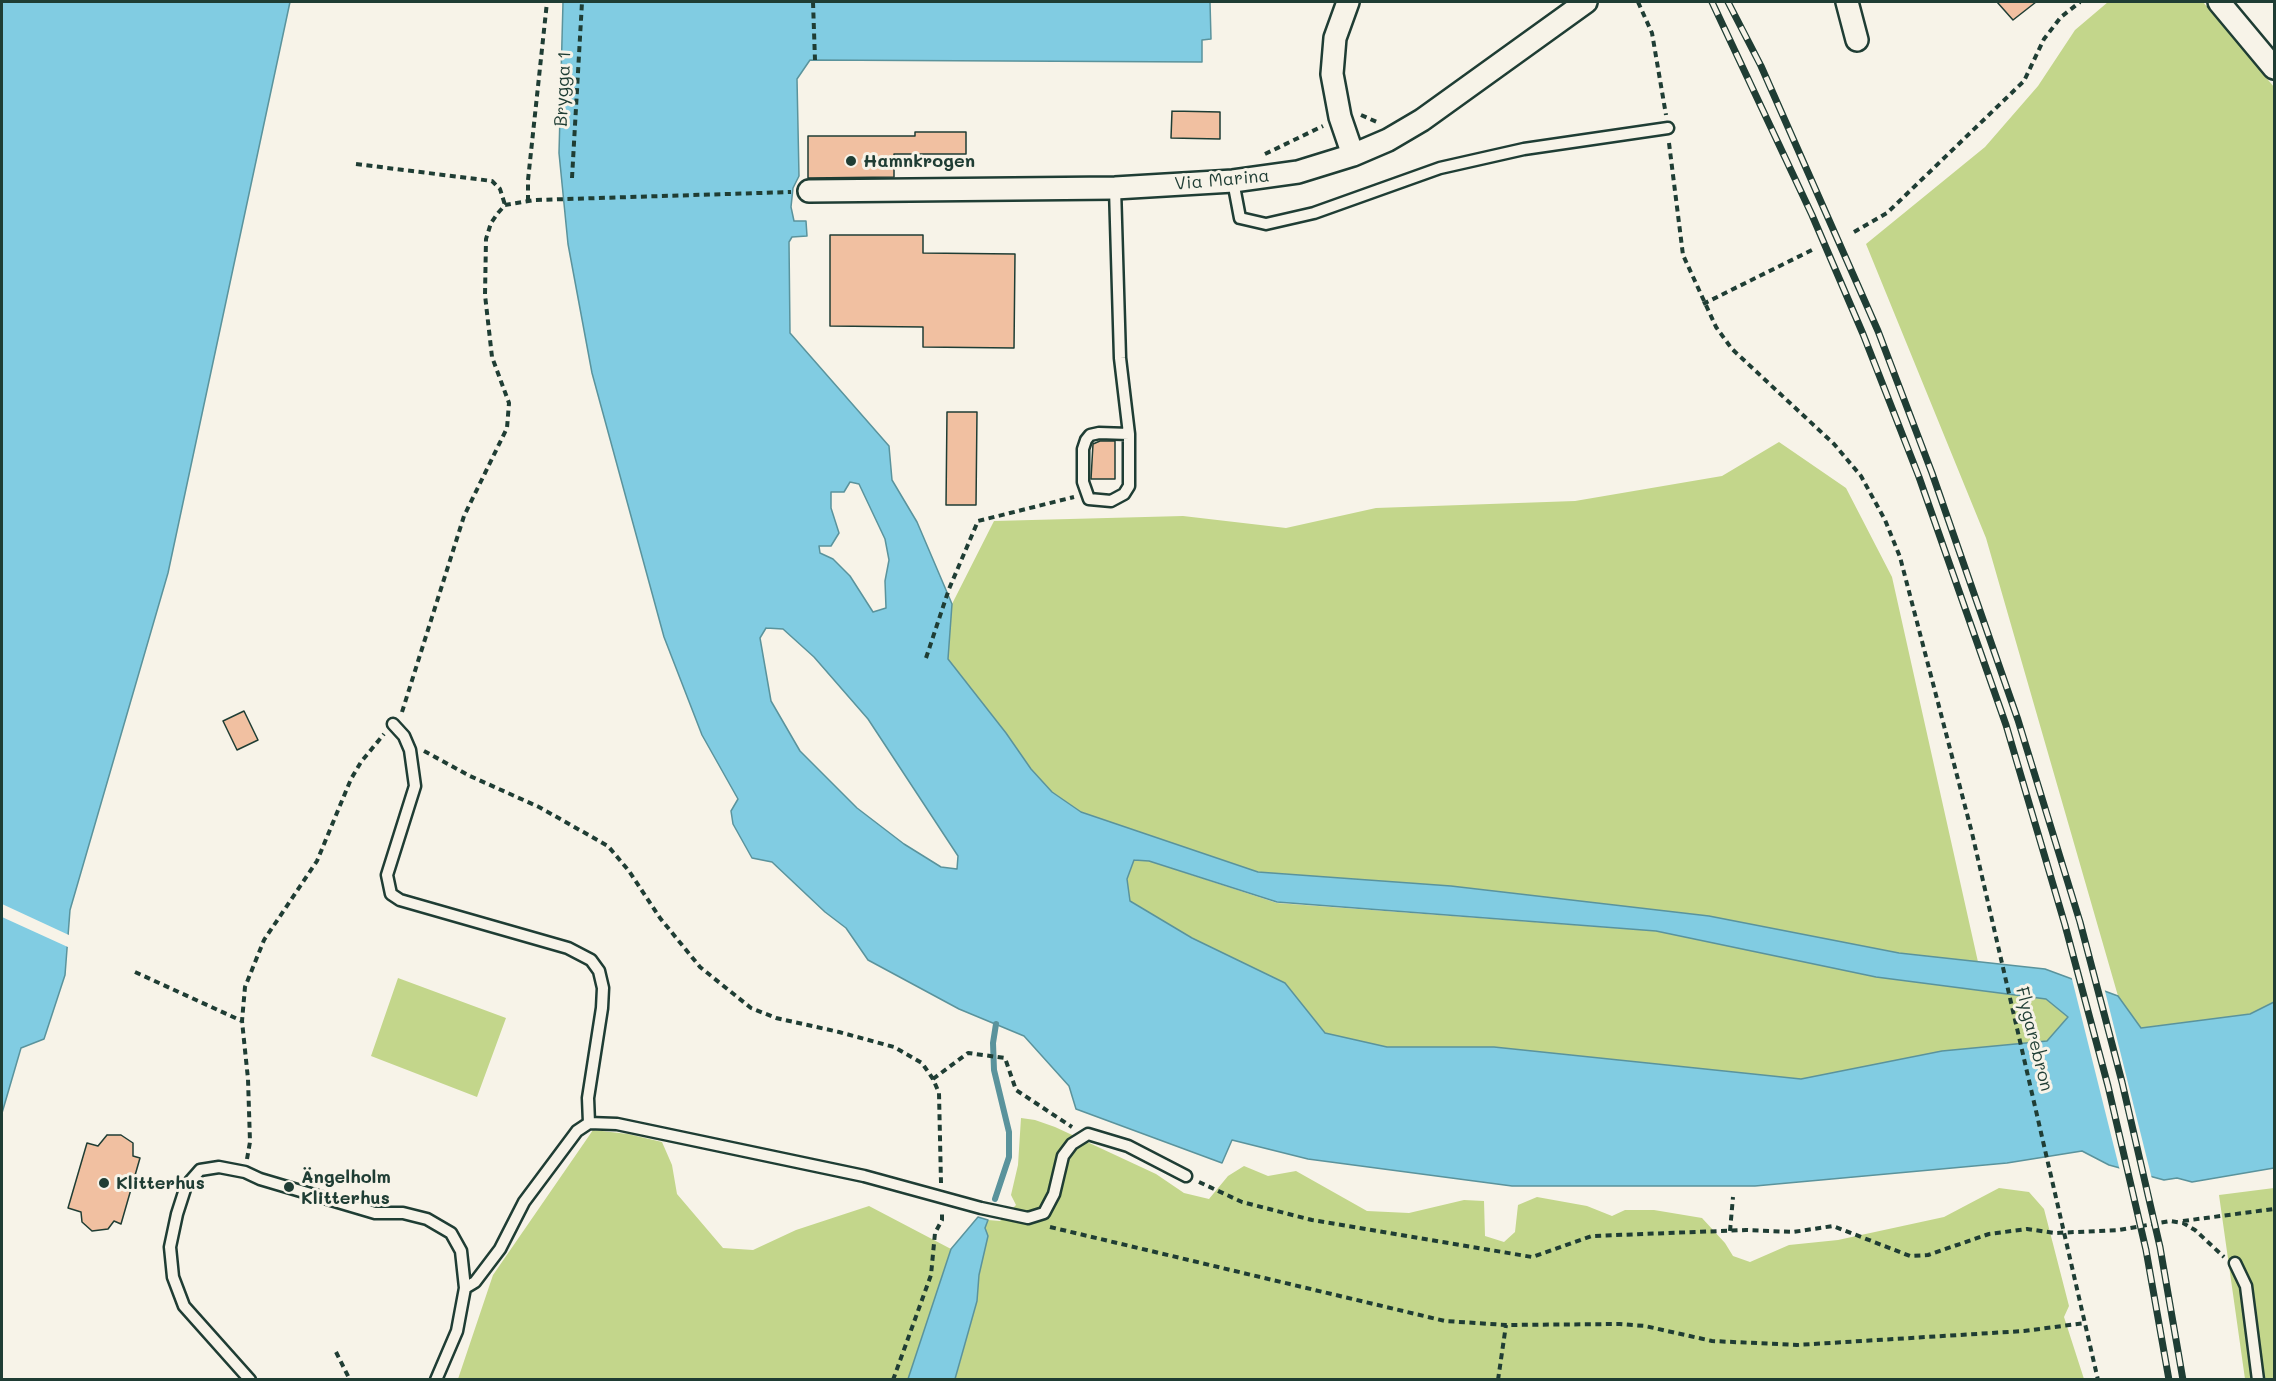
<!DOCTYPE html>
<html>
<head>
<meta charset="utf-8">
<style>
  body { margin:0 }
  #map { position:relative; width:2276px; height:1381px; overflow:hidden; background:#f7f3e8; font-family:Mali,sans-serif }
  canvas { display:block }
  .frame { position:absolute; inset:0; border:3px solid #1f3d34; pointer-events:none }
</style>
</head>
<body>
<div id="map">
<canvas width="2276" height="1381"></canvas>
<div class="frame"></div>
</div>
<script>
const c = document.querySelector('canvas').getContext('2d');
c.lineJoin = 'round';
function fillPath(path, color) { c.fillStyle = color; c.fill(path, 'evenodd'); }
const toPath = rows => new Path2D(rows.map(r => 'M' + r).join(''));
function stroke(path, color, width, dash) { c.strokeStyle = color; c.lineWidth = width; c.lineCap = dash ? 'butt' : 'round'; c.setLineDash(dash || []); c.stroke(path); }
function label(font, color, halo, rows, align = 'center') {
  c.font = font + ' Mali,sans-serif'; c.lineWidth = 6; c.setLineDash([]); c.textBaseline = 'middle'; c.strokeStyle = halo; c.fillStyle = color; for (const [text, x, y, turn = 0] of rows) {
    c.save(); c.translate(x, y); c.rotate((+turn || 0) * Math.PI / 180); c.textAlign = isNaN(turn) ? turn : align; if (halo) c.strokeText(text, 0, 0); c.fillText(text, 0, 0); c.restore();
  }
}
const green = toPath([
  [2108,2,2203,2,2274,87,2274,1002,2250,1014,2140,1028,2118,996,1986,538,1866,244,1985,147,2038,86,2075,30],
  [1779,442,1846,488,1892,577,1978,962,1899,953,1709,916,1451,886,1258,872,1081,812,1052,792,1031,769,1006,733,948,659,952,604,994,521,1183,516,1286,528,1376,508,1575,501,1722,476],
  [1134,860,1149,861,1277,903,1656,931,1876,977,2046,999,2069,1017,2047,1041,1942,1051,1801,1079,1494,1047,1387,1047,1325,1033,1285,983,1192,938,1129,901,1127,879],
  [398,978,506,1018,477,1097,371,1056],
  [1021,1118,1035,1120,1055,1127,1156,1174,1184,1193,1209,1199,1228,1176,1244,1166,1268,1176,1296,1171,1367,1211,1409,1213,1464,1200,1484,1201,1485,1236,1504,1242,1515,1232,1518,1205,1537,1197,1587,1206,1612,1216,1625,1210,1654,1210,1702,1218,1725,1243,1733,1256,1750,1262,1789,1245,1838,1240,1944,1217,1999,1188,2029,1192,2044,1209,2069,1306,2064,1317,2084,1379,955,1380,977,1301,979,1275,988,1236,985,1228,988,1220,1000,1221,1016,1205,1011,1195,1018,1165],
  [593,1130,628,1134,662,1142,672,1165,677,1194,723,1248,753,1250,796,1230,869,1206,951,1249,908,1379,458,1379,493,1275],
  [2274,1188,2274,1379,2245,1379,2219,1195]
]);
const water = toPath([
  [2,2,290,2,168,573,70,910,65,975,44,1039,21,1048,2,1113,2,2],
  [563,2,1210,2,1211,39,1202,40,1202,62,810,60,797,79,799,176,793,188,791,207,794,221,806,221,807,236,792,237,789,242,790,333,889,446,892,480,917,522,952,604,948,659,1006,733,1031,769,1052,792,1081,812,1258,872,1451,886,1709,916,1899,953,2045,969,2118,996,2141,1028,2250,1014,2274,1002,2274,1168,2192,1182,2177,1178,2164,1180,2109,1165,2082,1151,2007,1163,1755,1186,1512,1186,1308,1159,1232,1140,1222,1163,1076,1109,1069,1086,1024,1036,959,1009,868,960,846,928,825,912,772,862,752,858,733,824,731,811,738,799,702,735,664,637,592,373,568,244,559,153,563,2],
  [850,482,859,484,885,539,889,560,885,581,886,608,873,612,850,576,833,559,820,553,819,546,831,546,839,533,831,508,831,492,844,492,850,482],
  [766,628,783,629,814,657,868,719,958,856,957,869,941,867,904,844,857,808,800,751,771,701,760,638,766,628],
  [1134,860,1149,861,1277,902,1656,931,1876,977,2046,999,2068,1017,2047,1041,1942,1051,1801,1079,1494,1047,1387,1047,1325,1033,1285,983,1192,938,1130,901,1127,879,1134,860],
  [978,1217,988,1220,985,1228,988,1236,979,1275,977,1301,955,1379,908,1379,951,1249,978,1217]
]);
const pier = toPath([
  [2,904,71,936,70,948,2,917],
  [2071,975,2104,987,2152,1179,2120,1171]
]);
const stream = toPath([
  [995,1199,1009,1157,1009,1132,994,1070,993,1043,996,1024]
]);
const building = toPath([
  [1997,2,2036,2,2013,20,1997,2],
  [1172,111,1220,112,1220,139,1171,138,1172,111],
  [915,132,966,132,966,154,894,154,894,177,808,178,808,136,915,136,915,132],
  [830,235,923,235,923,253,1015,254,1014,348,923,347,923,327,830,326,830,235],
  [947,412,977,412,976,505,946,505,947,412],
  [1115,441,1115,479,1091,479,1093,444,1100,441,1115,441],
  [244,711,258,740,237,750,223,721,244,711],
  [107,1135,121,1135,133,1143,133,1156,140,1158,121,1224,114,1221,108,1229,92,1231,82,1222,81,1212,68,1208,87,1143,98,1146,107,1135]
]);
const path = toPath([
  [813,2,815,60],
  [1638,2,1652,33,1666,115],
  [1361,115,1379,123],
  [1669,143,1683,255,1716,327,1732,349,1834,444,1861,476,1885,520,1900,557,1972,833,2098,1380],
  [1265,154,1323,126],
  [356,164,492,181,500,189,505,205],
  [572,178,582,2],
  [528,201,528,180,547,2],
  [1854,232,1887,213,2024,81,2044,39,2061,17,2080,2],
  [1703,304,1812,250],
  [926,658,949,589,978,521,1074,497],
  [402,712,464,516,507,428,509,403,492,357,485,295,486,239,491,223,498,213,505,205,535,200,791,192],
  [424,751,470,776,539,807,608,846,629,871,660,918,700,967,751,1008,776,1018,839,1032,894,1047,922,1063,933,1079,939,1093,941,1183],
  [135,972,242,1021],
  [933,1079,968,1053,1005,1058,1016,1090,1072,1127],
  [247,1159,250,1142,248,1079,242,1021,245,987,264,940,317,861,351,779,361,762,384,734],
  [1199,1182,1242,1202,1312,1220,1532,1257,1592,1236,1746,1230,1793,1232,1833,1226,1910,1256,1928,1255,1989,1234,2027,1229,2055,1233,2119,1230,2170,1221,2183,1223,2195,1230,2224,1257],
  [2183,1221,2274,1209],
  [1050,1227,1445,1321,1506,1325,1620,1324,1645,1326,1712,1341,1797,1345,2024,1331,2085,1323],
  [1730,1231,1733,1197],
  [336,1352,350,1380],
  [893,1380,931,1275,935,1233,942,1220,942,1212],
  [1498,1380,1506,1325]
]);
const service = toPath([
  [1233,181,1240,218,1266,224,1314,213,1440,168,1524,149,1668,128],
  [1115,188,1120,358,1129,434,1129,486,1124,494,1111,501,1089,499,1083,482,1083,449,1086,440,1090,435,1099,433,1129,434],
  [393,724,404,736,410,750,415,786,387,875,391,894,400,900,568,948,591,960,599,971,603,988,602,1008,588,1098,589,1123],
  [2235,1263,2246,1286,2258,1380],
  [465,1288,475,1282,500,1249,524,1202,577,1131,589,1123,617,1124,864,1176,981,1208,1028,1218,1044,1213,1054,1194,1063,1156,1072,1144,1088,1134,1128,1146,1186,1176],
  [250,1380,184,1306,173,1277,170,1247,177,1214,186,1186,200,1170,219,1167,245,1172,260,1179,375,1213,403,1213,427,1219,451,1233,461,1251,465,1288,457,1331,436,1380]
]);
const minor = toPath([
  [1348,2,1335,38,1332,74,1340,117,1353,155],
  [1847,2,1857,40],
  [2219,2,2274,68],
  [809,191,1115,188,1233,181,1298,172,1353,155,1388,140,1422,120,1586,2]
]);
const rail = toPath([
  [1712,2,1812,215,1863,334,1919,477,2006,725,2065,925,2108,1086,2146,1250,2169,1380],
  [1728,2,1761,66,1878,331,1932,473,2018,720,2080,922,2122,1082,2160,1247,2183,1380]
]);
const markers = [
  [851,161,6,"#1f3d34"],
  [104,1183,6,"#1f3d34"],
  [289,1187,6,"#1f3d34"]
];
const streetNames = [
  ["Brygga 1",563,89,-87],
  ["Via Marina",1222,180,-5],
  ["Flygarebron",2034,1039,76]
];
const poiNames = [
  ["Hamnkrogen",863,161],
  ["Ängelholm",301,1177],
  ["Klitterhus",301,1198],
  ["Klitterhus",116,1183]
];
fillPath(green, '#c3d68b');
fillPath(water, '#81cce2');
stroke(water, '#5a939c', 1.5);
fillPath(pier, '#f7f3e8');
stroke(stream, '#5a939c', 6);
fillPath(building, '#f1c0a1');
stroke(building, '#1f3d34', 1.5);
stroke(service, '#1f3d34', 15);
stroke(minor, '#1f3d34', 26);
stroke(path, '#1f3d34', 4, [6, 4.5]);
stroke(service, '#f7f3e8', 10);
stroke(minor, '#f7f3e8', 21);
stroke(rail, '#1f3d34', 7);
stroke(rail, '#f7f3e8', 4.5, [14]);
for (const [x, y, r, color] of markers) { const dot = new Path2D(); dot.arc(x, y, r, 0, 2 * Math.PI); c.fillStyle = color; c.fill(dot); stroke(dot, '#f7f3e8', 2); }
label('18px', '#1f3d34', '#f7f3e8', streetNames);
label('bold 18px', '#1f3d34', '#f7f3e8', poiNames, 'left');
</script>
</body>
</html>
